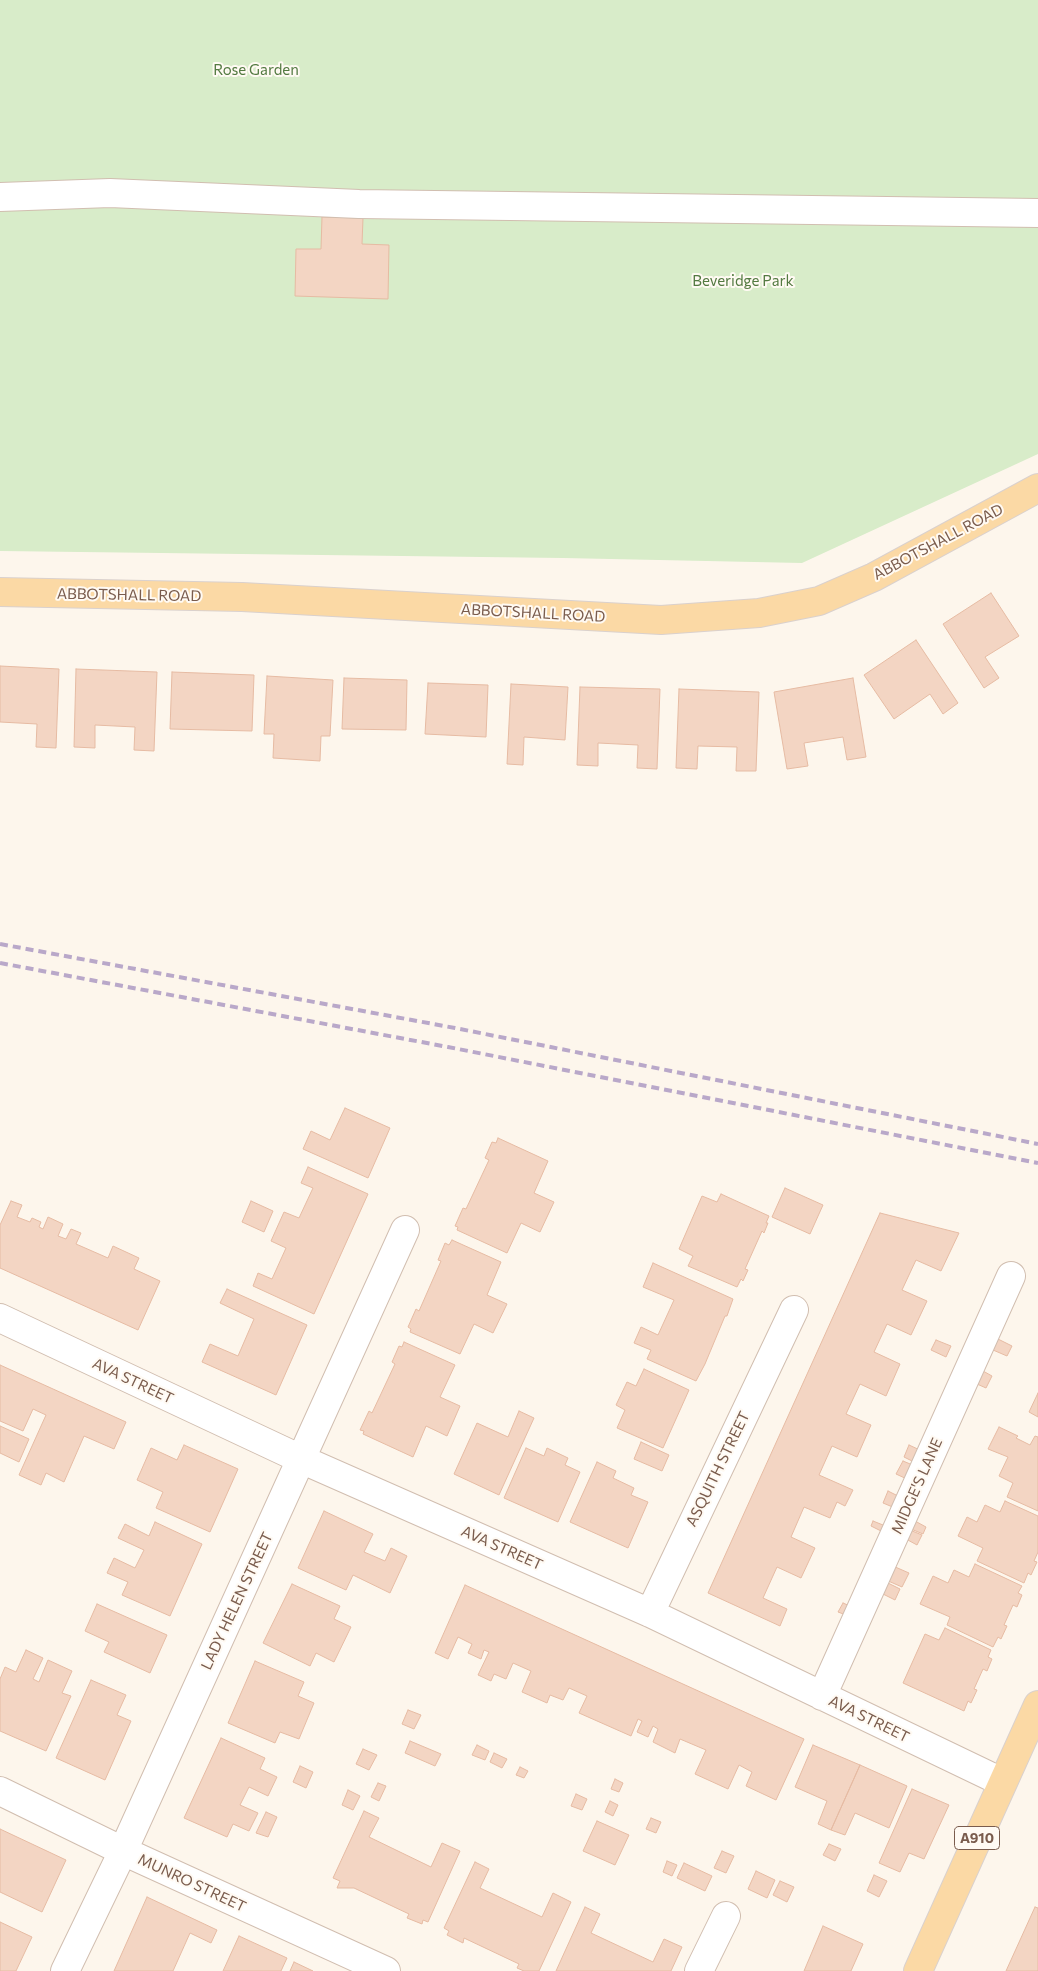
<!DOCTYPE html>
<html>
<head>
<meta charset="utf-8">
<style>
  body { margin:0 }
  canvas { display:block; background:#fdf6ec }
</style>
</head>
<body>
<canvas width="1038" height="1971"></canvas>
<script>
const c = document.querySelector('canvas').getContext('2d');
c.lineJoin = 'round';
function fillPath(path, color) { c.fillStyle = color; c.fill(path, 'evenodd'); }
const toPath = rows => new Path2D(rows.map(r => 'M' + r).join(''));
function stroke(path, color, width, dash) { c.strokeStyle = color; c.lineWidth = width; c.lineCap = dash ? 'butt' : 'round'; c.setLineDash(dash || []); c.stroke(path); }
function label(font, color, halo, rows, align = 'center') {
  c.font = font + ' Commissioner,sans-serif'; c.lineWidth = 4; c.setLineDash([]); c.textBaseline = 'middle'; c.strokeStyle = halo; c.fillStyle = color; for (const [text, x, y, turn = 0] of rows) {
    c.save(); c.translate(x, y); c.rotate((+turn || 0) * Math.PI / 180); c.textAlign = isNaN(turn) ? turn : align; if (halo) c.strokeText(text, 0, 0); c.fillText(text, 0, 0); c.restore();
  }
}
const green = toPath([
  [0,0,1038,0,1038,454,802,563,563,558,0,551]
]);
const building = toPath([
  [322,217,363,218,362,244,389,245,388,299,295,296,296,249,321,249,322,217],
  [991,593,1019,636,985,657,999,678,984,688,943,624,991,593],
  [916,640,958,703,943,714,930,694,894,719,864,675,916,640],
  [0,666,59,669,56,748,36,747,37,724,0,722,0,666],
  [76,669,157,672,154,751,134,750,135,727,95,725,95,748,74,747,76,669],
  [172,672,254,675,252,731,170,729,172,672],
  [267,676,333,680,330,736,321,736,320,761,273,758,274,734,264,734,267,676],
  [344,678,407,680,406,730,342,729,344,678],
  [853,678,866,757,847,760,843,737,804,743,808,766,787,769,774,692,853,678],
  [428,683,488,685,486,737,425,734,428,683],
  [511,684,568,687,565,740,524,737,523,765,507,764,511,684],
  [580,687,660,689,657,769,637,768,638,745,598,743,598,766,577,765,580,687],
  [679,689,759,692,756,771,736,771,737,747,698,746,697,769,676,768,679,689],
  [345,1108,390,1128,368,1178,303,1149,311,1131,330,1140,345,1108],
  [498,1138,548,1161,534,1193,554,1202,540,1232,521,1223,507,1253,457,1230,458,1227,455,1226,463,1208,466,1209,489,1160,485,1158,492,1142,496,1143,498,1138],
  [308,1167,368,1194,314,1314,253,1286,258,1273,272,1279,286,1248,271,1241,284,1212,299,1218,313,1188,301,1183,308,1167],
  [785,1188,823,1205,810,1234,772,1217,785,1188],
  [721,1194,769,1216,766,1223,768,1223,764,1233,762,1231,745,1269,748,1270,743,1281,741,1279,737,1287,688,1266,693,1256,679,1249,702,1196,717,1202,721,1194],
  [11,1201,22,1205,17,1217,30,1222,32,1218,41,1222,39,1227,43,1229,48,1217,63,1224,58,1236,66,1239,71,1229,81,1233,76,1244,108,1258,113,1246,139,1258,134,1269,160,1281,138,1330,0,1268,0,1225,11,1201],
  [251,1201,273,1211,264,1232,242,1222,251,1201],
  [880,1213,959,1233,941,1271,916,1260,902,1290,927,1301,911,1335,887,1324,874,1352,900,1364,886,1396,860,1384,846,1414,871,1425,857,1457,832,1446,819,1475,853,1490,845,1506,837,1502,830,1518,804,1507,791,1537,815,1548,801,1578,777,1567,763,1598,787,1609,780,1626,708,1593,880,1213],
  [452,1240,501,1262,487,1295,507,1304,493,1333,474,1324,460,1354,410,1332,411,1329,408,1327,416,1309,419,1311,441,1261,438,1260,445,1243,449,1245,452,1240],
  [653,1263,733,1299,727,1316,725,1316,705,1364,696,1381,647,1359,651,1350,634,1343,641,1327,658,1335,674,1300,643,1287,653,1263],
  [227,1289,307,1325,276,1395,202,1362,210,1344,238,1356,254,1319,220,1303,227,1289],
  [998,1339,1012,1346,1007,1356,993,1350,998,1339],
  [936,1340,951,1346,946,1357,931,1350,936,1340],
  [404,1342,455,1365,440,1397,460,1406,447,1436,426,1426,413,1457,363,1434,364,1431,360,1430,369,1411,372,1413,395,1364,392,1362,399,1346,402,1347,404,1342],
  [0,1365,126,1422,114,1449,84,1436,64,1482,46,1473,41,1485,19,1475,46,1415,33,1409,23,1431,0,1421,0,1365],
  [644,1369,689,1390,663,1448,617,1428,625,1410,616,1405,627,1382,636,1386,644,1369],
  [983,1371,992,1376,986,1388,977,1384,983,1371],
  [1038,1393,1038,1417,1029,1412,1038,1393],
  [519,1411,534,1418,499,1495,454,1474,477,1423,508,1437,519,1411],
  [0,1426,29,1439,19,1462,0,1453,0,1426],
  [999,1427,1018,1436,1016,1438,1030,1445,1035,1436,1038,1437,1038,1511,1007,1497,1013,1483,999,1476,1008,1457,988,1449,999,1427],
  [641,1442,669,1455,662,1471,634,1459,641,1442],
  [184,1445,238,1469,210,1532,156,1508,163,1492,137,1480,151,1448,177,1460,184,1445],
  [909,1445,922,1451,916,1463,904,1457,909,1445],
  [526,1448,544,1456,547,1448,568,1458,565,1465,580,1472,558,1522,504,1498,526,1448],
  [903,1461,915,1466,909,1480,896,1474,903,1461],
  [597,1462,616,1471,613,1478,634,1488,631,1495,648,1502,628,1548,570,1522,597,1462],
  [888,1491,900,1497,895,1508,883,1503,888,1491],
  [1005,1501,1038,1516,1038,1552,1034,1561,1037,1562,1031,1575,1028,1573,1024,1583,977,1561,983,1548,958,1536,967,1517,977,1522,985,1505,1000,1512,1005,1501],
  [324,1511,373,1534,364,1552,385,1561,391,1548,407,1556,390,1593,353,1575,346,1590,298,1568,324,1511],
  [873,1521,888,1527,885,1533,871,1526,873,1521],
  [915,1521,926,1527,923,1534,911,1529,915,1521],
  [155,1522,202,1544,170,1616,122,1595,128,1582,107,1573,114,1558,135,1568,144,1550,118,1538,125,1524,149,1536,155,1522],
  [910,1530,922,1535,917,1545,906,1539,910,1530],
  [975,1564,1022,1586,1018,1593,1022,1595,1017,1607,1013,1605,1004,1625,1007,1626,1001,1639,998,1637,993,1647,947,1625,950,1617,920,1604,933,1576,948,1583,954,1570,969,1577,975,1564],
  [893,1566,909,1573,902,1587,886,1580,893,1566],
  [886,1582,900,1589,895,1600,881,1593,886,1582],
  [292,1584,340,1606,334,1619,351,1627,334,1662,316,1653,310,1666,263,1643,292,1584],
  [465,1585,804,1739,776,1800,746,1786,752,1772,739,1765,728,1789,695,1774,706,1750,680,1739,675,1753,653,1742,658,1729,653,1726,648,1737,637,1732,642,1721,638,1719,631,1736,579,1713,587,1696,569,1688,563,1700,550,1695,547,1703,522,1692,531,1671,513,1663,506,1679,494,1674,491,1681,478,1675,489,1652,484,1650,481,1659,468,1653,472,1644,458,1637,448,1659,435,1653,465,1585],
  [843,1603,850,1606,846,1615,838,1612,843,1603],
  [97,1604,167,1635,150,1673,104,1652,109,1642,85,1631,97,1604],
  [945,1628,991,1650,988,1657,992,1659,987,1671,983,1669,974,1689,977,1690,971,1703,968,1701,964,1711,903,1683,925,1634,939,1640,945,1628],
  [26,1650,43,1658,33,1679,39,1682,48,1660,72,1671,62,1693,71,1696,46,1751,0,1731,0,1679,5,1667,16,1672,26,1650],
  [255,1661,304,1682,298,1696,314,1703,299,1739,280,1732,275,1743,228,1723,255,1661],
  [91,1680,126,1695,117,1715,131,1721,105,1780,56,1758,91,1680],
  [408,1710,421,1715,414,1729,402,1724,408,1710],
  [221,1738,265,1758,260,1769,277,1777,268,1796,249,1787,240,1805,258,1813,249,1831,233,1824,227,1837,184,1818,221,1738],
  [410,1741,441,1754,435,1766,405,1753,410,1741],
  [477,1745,489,1751,485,1760,472,1755,477,1745],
  [813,1745,860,1765,831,1830,818,1824,827,1801,795,1787,813,1745],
  [363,1749,377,1755,369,1770,356,1764,363,1749],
  [494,1753,507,1759,502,1768,490,1762,494,1753],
  [860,1765,907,1786,889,1828,855,1813,845,1835,831,1830,860,1765],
  [300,1766,313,1772,306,1788,293,1782,300,1766],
  [520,1767,528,1771,524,1778,516,1775,520,1767],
  [615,1779,623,1783,619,1792,611,1789,615,1779],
  [378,1783,386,1786,379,1801,371,1797,378,1783],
  [912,1789,949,1805,924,1859,909,1853,900,1872,879,1863,912,1789],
  [348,1790,360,1796,353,1810,342,1805,348,1790],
  [576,1794,587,1799,582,1810,571,1806,576,1794],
  [610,1801,618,1805,613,1816,605,1812,610,1801],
  [364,1811,379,1818,369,1837,431,1867,442,1843,460,1851,428,1922,423,1920,422,1924,407,1918,409,1914,354,1888,337,1888,340,1881,333,1878,364,1811],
  [266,1812,277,1817,268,1837,256,1833,266,1812],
  [651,1818,661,1822,656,1833,646,1829,651,1818],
  [597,1821,629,1835,615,1865,583,1851,597,1821],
  [0,1829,66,1860,42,1912,0,1892,0,1829],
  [829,1844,841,1849,835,1861,823,1855,829,1844],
  [722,1851,734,1856,726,1873,714,1868,722,1851],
  [667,1861,677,1865,672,1876,663,1872,667,1861],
  [475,1862,489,1869,480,1888,542,1917,553,1893,571,1902,539,1971,524,1971,517,1968,519,1964,464,1938,463,1943,447,1935,449,1931,444,1928,475,1862],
  [684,1863,712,1876,705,1891,677,1878,684,1863],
  [756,1871,775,1880,767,1898,748,1889,756,1871],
  [874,1875,887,1881,879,1897,867,1891,874,1875],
  [780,1881,794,1887,787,1902,773,1895,780,1881],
  [147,1897,217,1930,211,1943,190,1933,173,1971,114,1971,147,1897],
  [585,1907,600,1914,591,1933,653,1962,664,1939,682,1947,671,1971,556,1971,585,1907],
  [1035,1907,1038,1908,1038,1971,1006,1971,1035,1907],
  [0,1922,32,1937,16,1971,0,1971,0,1922],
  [823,1926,863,1944,851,1971,804,1971,823,1926],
  [239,1936,287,1958,281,1971,223,1971,239,1936],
  [294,1962,313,1971,290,1971,294,1962]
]);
const minor = toPath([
  [0,197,110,193,359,204,1038,213],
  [0,1318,303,1460,650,1613,1002,1782],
  [650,1613,794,1310],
  [822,1696,1011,1276],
  [0,1791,123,1851,386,1971],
  [65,1971,123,1851,405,1230],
  [699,1971,726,1916]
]);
const major = toPath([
  [0,592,242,597,661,620,759,613,819,601,874,577,1038,488],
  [918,1971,1038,1705]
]);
const rail = toPath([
  [0,944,455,1028,1038,1144],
  [0,963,448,1047,1038,1163]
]);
const shields = [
  [977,1838,45]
];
const shieldNames = [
  ["A910",977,1838]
];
const parkNames = [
  ["Rose Garden",256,70],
  ["Beveridge Park",743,281]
];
const streetNames = [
  ["ABBOTSHALL ROAD",938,542,-28],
  ["ABBOTSHALL ROAD",129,595,1],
  ["ABBOTSHALL ROAD",533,613,3],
  ["AVA STREET",133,1381,25],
  ["ASQUITH STREET",718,1469,-64],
  ["MIDGE'S LANE",917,1486,-66],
  ["AVA STREET",502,1548,24],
  ["LADY HELEN STREET",237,1601,-65],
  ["AVA STREET",869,1719,26],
  ["MUNRO STREET",192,1883,25]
];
fillPath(green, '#d8ecc9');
fillPath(building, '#f3d5c3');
stroke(building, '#e6bba3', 1);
stroke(minor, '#d1beb0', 30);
stroke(major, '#dad1cd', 30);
stroke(minor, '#fff', 28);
stroke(major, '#fbd9a5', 28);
stroke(rail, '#b9a8c9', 4, [8, 5]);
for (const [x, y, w] of shields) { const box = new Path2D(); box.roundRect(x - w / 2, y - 11.5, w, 23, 4); c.fillStyle = '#fffaf3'; c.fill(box); stroke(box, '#7a5c4d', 1); }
label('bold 14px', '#7a5c4d', null, shieldNames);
label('15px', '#537a41', '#fffaf3', parkNames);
label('15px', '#7a5c4d', '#fffaf3', streetNames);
</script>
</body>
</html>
